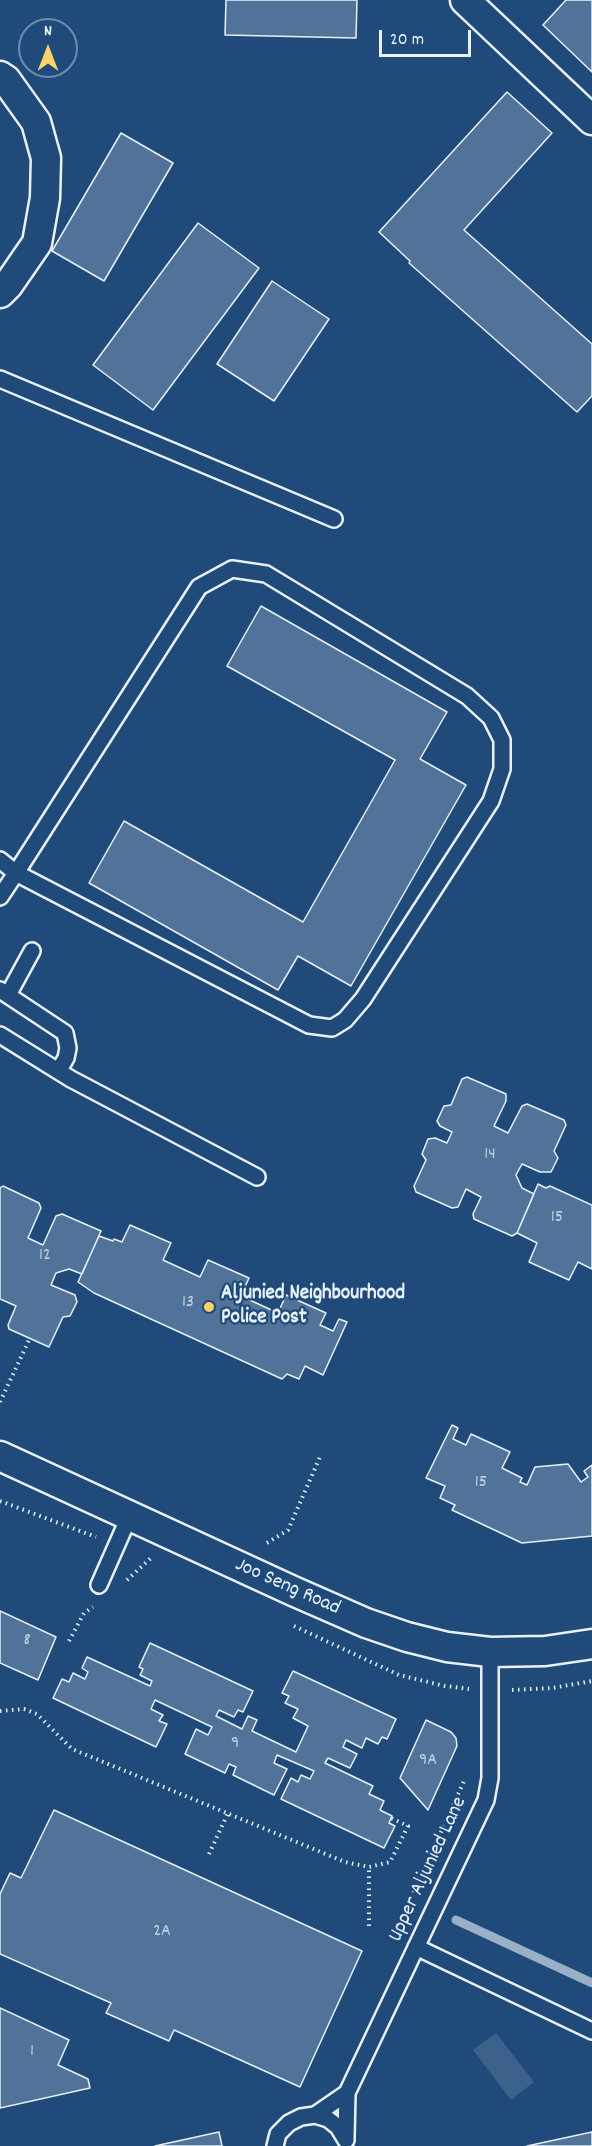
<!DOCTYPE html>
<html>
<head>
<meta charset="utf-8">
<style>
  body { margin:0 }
  #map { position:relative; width:592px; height:2146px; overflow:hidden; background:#1f4a7a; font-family:Dekko,sans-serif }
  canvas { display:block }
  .north { position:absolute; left:18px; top:18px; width:60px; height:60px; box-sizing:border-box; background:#1f4a7a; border:2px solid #6f8dac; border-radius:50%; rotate:0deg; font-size:16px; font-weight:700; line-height:24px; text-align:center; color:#e8f1f8 }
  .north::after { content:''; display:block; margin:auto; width:21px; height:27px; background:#ffd166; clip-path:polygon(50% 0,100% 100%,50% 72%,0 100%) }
  .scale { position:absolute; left:379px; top:30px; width:92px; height:27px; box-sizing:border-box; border:3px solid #e8f1f8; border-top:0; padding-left:8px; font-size:18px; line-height:21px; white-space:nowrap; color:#e8f1f8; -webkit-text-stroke:4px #1f4a7a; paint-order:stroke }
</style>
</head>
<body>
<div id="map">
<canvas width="592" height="2146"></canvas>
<div class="north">N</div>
<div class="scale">20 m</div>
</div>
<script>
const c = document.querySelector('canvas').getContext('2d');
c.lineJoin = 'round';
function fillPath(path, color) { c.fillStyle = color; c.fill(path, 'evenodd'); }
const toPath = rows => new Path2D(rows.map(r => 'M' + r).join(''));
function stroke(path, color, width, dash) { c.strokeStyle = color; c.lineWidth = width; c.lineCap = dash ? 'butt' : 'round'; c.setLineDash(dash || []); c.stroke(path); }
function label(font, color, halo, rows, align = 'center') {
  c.font = font + ' Dekko,sans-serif'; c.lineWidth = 4.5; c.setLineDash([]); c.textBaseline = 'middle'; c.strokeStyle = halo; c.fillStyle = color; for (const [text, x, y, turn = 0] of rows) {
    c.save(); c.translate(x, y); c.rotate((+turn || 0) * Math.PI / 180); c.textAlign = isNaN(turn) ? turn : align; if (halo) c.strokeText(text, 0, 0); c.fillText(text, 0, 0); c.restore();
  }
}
const green = toPath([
  [496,2033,534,2082,511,2100,473,2050]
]);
const stream = toPath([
  [456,1920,592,1983]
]);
const building = toPath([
  [226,0,357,0,356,38,225,35,226,0],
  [566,0,592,0,592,72,543,25,566,0],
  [507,92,552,133,464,230,592,344,592,396,577,412,409,263,410,261,379,232,507,92],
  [121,133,173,163,104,281,52,251,121,133],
  [198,223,259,268,153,410,93,365,198,223],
  [272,281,329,319,274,401,217,364,272,281],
  [261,606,447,712,420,759,466,785,351,986,298,956,278,990,89,883,124,821,303,922,395,760,227,666,261,606],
  [467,1077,506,1094,506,1101,494,1126,508,1133,522,1106,527,1104,564,1120,566,1125,554,1151,558,1158,551,1172,540,1172,522,1164,516,1175,522,1188,534,1194,517,1233,512,1236,474,1219,473,1214,481,1197,466,1189,458,1207,452,1208,416,1192,414,1186,426,1160,422,1154,428,1139,435,1138,447,1143,452,1132,440,1126,437,1121,444,1106,451,1105,462,1079,467,1077],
  [538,1184,546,1188,550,1186,592,1205,592,1269,578,1262,569,1280,529,1262,537,1243,517,1233,538,1184],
  [3,1186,39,1203,41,1208,28,1238,43,1245,56,1216,62,1214,101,1231,82,1274,69,1269,56,1273,51,1285,75,1295,77,1302,70,1316,63,1317,49,1347,9,1329,8,1325,16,1306,0,1299,0,1188,3,1186],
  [130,1225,171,1243,163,1260,200,1277,208,1260,249,1278,241,1296,278,1313,286,1295,326,1313,320,1325,333,1331,339,1319,347,1322,323,1375,305,1366,299,1379,287,1374,282,1379,94,1293,78,1282,99,1236,113,1241,114,1239,122,1242,130,1225],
  [452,1425,458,1428,453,1439,466,1445,471,1434,510,1452,502,1468,522,1478,520,1482,527,1485,535,1467,568,1464,581,1482,588,1477,584,1471,592,1465,592,1536,522,1543,452,1510,455,1505,440,1498,445,1486,426,1478,452,1425],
  [0,1611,56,1637,38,1680,0,1663,0,1611],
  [150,1643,253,1691,243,1712,238,1710,234,1717,219,1710,216,1716,242,1729,248,1716,257,1720,252,1731,296,1752,308,1726,293,1718,298,1709,285,1703,289,1696,282,1693,293,1671,396,1719,387,1739,382,1737,378,1744,366,1738,362,1748,346,1740,343,1747,357,1754,350,1768,328,1758,325,1763,373,1786,369,1794,384,1801,380,1810,392,1816,389,1823,395,1826,384,1848,281,1799,291,1778,298,1782,301,1775,310,1779,314,1771,277,1755,274,1763,287,1769,274,1795,233,1775,236,1767,229,1764,225,1773,185,1754,196,1729,208,1735,212,1727,155,1700,151,1709,163,1715,159,1721,167,1724,156,1747,53,1698,62,1679,69,1682,73,1673,85,1679,88,1672,82,1668,87,1657,150,1686,152,1681,140,1675,143,1669,139,1667,150,1643],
  [426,1720,451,1732,456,1738,457,1746,428,1810,400,1778,426,1720],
  [54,1810,362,1951,300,2087,174,2030,169,2041,106,2013,111,2003,0,1954,0,1894,10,1873,21,1878,54,1810],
  [0,2008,69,2040,58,2065,88,2079,90,2088,0,2108,0,2008],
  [219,2132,222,2146,155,2146,219,2132],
  [592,2132,592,2146,527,2146,592,2132]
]);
const path = toPath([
  [0,1402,30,1338],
  [0,1501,96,1537],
  [267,1543,288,1530,320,1457],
  [127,1580,151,1558],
  [294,1626,399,1675,445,1686,469,1689],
  [69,1641,84,1613,93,1607],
  [512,1690,552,1688,592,1681],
  [0,1711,24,1709,37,1714,72,1749,345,1862,369,1867,390,1862,408,1826,391,1818],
  [209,1854,228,1813],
  [411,1898,465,1779],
  [369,1926,369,1867]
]);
const service = toPath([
  [0,379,334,519],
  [0,860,16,873,309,1025,332,1028,345,1020,363,999,491,801,502,769,502,740,491,718,467,696,266,574,232,569,199,587,16,873,0,897],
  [0,990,65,1033,68,1048,66,1058,59,1070],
  [8,995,32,951],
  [0,1035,71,1079,257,1177],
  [99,1585,129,1517],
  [416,1947,592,2031],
  [315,2115,347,2093],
  [346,2138,347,2093,486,1800,490,1778,490,1652],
  [275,2146,278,2134,289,2123,301,2117,315,2115,328,2119,338,2127,346,2140]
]);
const minor = toPath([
  [465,0,592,120],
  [0,76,6,80,36,122,46,158,45,198,37,243,8,285,0,293],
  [0,1456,293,1591,366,1623,407,1637,447,1647,490,1652,545,1651,592,1644]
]);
const markers = [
  [209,1307,6,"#ffd166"]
];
const numberNames = [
  ["14",490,1156],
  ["15",557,1219],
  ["12",45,1257],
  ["13",188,1304],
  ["15",481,1484],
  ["8",27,1642],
  ["9",235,1745],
  ["9A",428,1762],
  ["2A",162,1933],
  ["1",32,2053]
];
const poiNames = [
  ["Aljunied Neighbourhood",221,1295],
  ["Police Post",221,1319]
];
const streetNames = [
  ["Joo Seng Road",287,1588,24],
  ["Upper Aljunied Lane",429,1870,-65]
];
fillPath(green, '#3c628c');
stroke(stream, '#9ab0c7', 9);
fillPath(building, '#517399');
stroke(building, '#e8f1f8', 1.5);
stroke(service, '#e8f1f8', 20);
stroke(minor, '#e8f1f8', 33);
stroke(path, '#e8f1f8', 4, [1.5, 4.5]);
stroke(service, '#1f4a7a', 15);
stroke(minor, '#1f4a7a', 28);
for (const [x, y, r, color] of markers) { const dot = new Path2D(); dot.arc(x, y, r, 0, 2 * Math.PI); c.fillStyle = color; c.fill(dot); stroke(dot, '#1f4a7a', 2); }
label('18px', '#c2d2e0', null, numberNames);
label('bold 21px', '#e8f1f8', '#1f4a7a', poiNames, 'left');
label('21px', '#e8f1f8', '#1f4a7a', streetNames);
</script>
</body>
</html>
